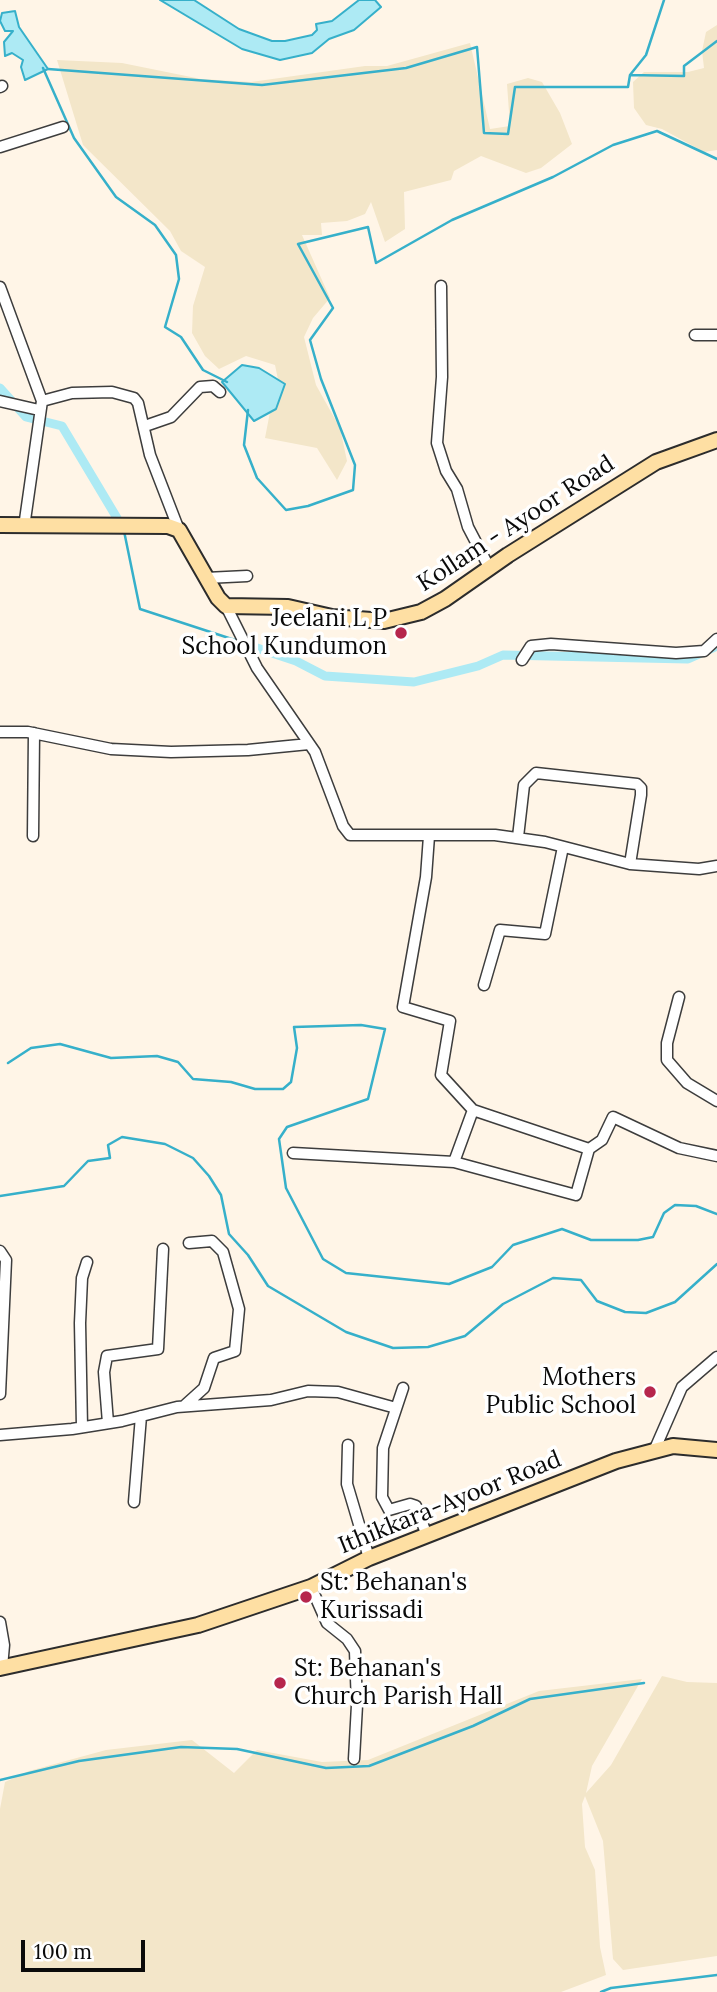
<!DOCTYPE html>
<html>
<head>
<meta charset="utf-8">
<style>
  body { margin:0 }
  #map { position:relative; width:717px; height:1992px; overflow:hidden; background:#fff5e7; font-family:Lora,serif }
  canvas { display:block }
  .scale { position:absolute; left:21px; top:1940px; width:124px; height:32px; box-sizing:border-box; border:4px solid #0a0a0a; border-top:0; padding-left:9px; font-size:21px; line-height:24px; white-space:nowrap; color:#0a0a0a; -webkit-text-stroke:5px #fff; paint-order:stroke }
</style>
</head>
<body>
<div id="map">
<canvas width="717" height="1992"></canvas>
<div class="scale">100 m</div>
</div>
<script>
const c = document.querySelector('canvas').getContext('2d');
c.lineJoin = 'round';
function fillPath(path, color) { c.fillStyle = color; c.fill(path, 'evenodd'); }
const toPath = rows => new Path2D(rows.map(r => 'M' + r).join(''));
function stroke(path, color, width, dash) { c.strokeStyle = color; c.lineWidth = width; c.lineCap = dash ? 'butt' : 'round'; c.setLineDash(dash || []); c.stroke(path); }
function label(font, color, halo, rows, align = 'center') {
  c.font = font + ' Lora,serif'; c.lineWidth = 7; c.setLineDash([]); c.textBaseline = 'middle'; c.strokeStyle = halo; c.fillStyle = color; for (const [text, x, y, turn = 0] of rows) {
    c.save(); c.translate(x, y); c.rotate((+turn || 0) * Math.PI / 180); c.textAlign = isNaN(turn) ? turn : align; if (halo) c.strokeText(text, 0, 0); c.fillText(text, 0, 0); c.restore();
  }
}
const farmland = toPath([
  [717,25,717,150,704,152,662,129,646,125,634,108,633,82,644,72,688,72,704,68,702,51,706,32],
  [470,43,490,129,510,126,507,84,528,78,542,82,560,113,572,144,541,168,526,173,481,156,454,171,451,180,404,192,405,229,385,242,371,202,365,214,347,221,321,223,322,235,302,235,330,298,313,318,304,337,316,385,340,428,347,461,337,480,317,448,265,438,270,412,281,394,275,365,246,356,219,369,205,356,192,333,193,306,205,267,181,251,170,231,83,145,57,60,122,63,201,79,251,82,365,66,387,66],
  [662,1676,687,1682,717,1683,717,1956,623,1970,613,1959,603,1841,585,1796,582,1804,585,1847,595,1870,600,1947,606,1975,561,1992,0,1992,0,1809,5,1782,29,1771,106,1750,192,1740,234,1773,257,1750,322,1762,368,1760,539,1691,642,1679,592,1766,586,1793,611,1765]
]);
const water = toPath([
  [160,0,194,0,239,29,272,41,285,41,312,35,317,30,316,24,332,21,359,0,375,0,381,7,354,30,329,39,312,53,280,60,242,49,160,0],
  [15,11,19,27,48,69,25,80,21,67,23,60,12,53,5,56,4,42,13,31,5,31,0,21,2,13,15,11],
  [242,365,259,368,285,384,276,409,254,421,222,382,242,365]
]);
const stream = toPath([
  [43,68,74,138,116,197,155,225,176,255,179,279,165,327,181,337,203,370,227,382],
  [48,69,262,85,406,68,477,47,484,133,508,134,515,87,628,87,630,75,684,76,684,66,717,41],
  [630,75,646,55,664,0],
  [248,410,244,445,257,478,286,510,308,506,353,490,355,465,321,379,310,340,333,308,298,244,368,227,376,263,452,220,553,177,613,145,657,131,717,159],
  [124,531,140,609,238,641],
  [8,1063,31,1048,60,1044,111,1058,157,1056,178,1062,193,1079,231,1082,255,1089,283,1089,291,1082,297,1048,294,1027,361,1025,385,1029,368,1099,287,1127,279,1139,286,1188,323,1259,346,1273,449,1284,492,1267,513,1245,562,1229,591,1240,638,1240,653,1237,664,1213,675,1205,696,1206,717,1214],
  [0,1196,64,1186,88,1161,110,1158,108,1145,122,1137,165,1144,193,1158,209,1176,221,1195,229,1234,248,1255,268,1286,346,1332,393,1348,428,1347,465,1336,503,1304,553,1278,581,1280,597,1301,625,1312,646,1313,675,1302,717,1264],
  [0,1780,79,1761,181,1747,237,1749,326,1768,369,1766,473,1726,530,1699,644,1683],
  [601,1992,611,1988,717,1975]
]);
const canal = toPath([
  [0,388,26,417,62,426,117,518],
  [251,646,296,661,325,676,414,682,478,666,503,655,688,659,717,646]
]);
const street = toPath([
  [0,87,2,86],
  [0,147,63,127],
  [441,286,442,377,437,443,446,471,457,489,468,527,490,569],
  [0,287,42,401],
  [695,335,717,335],
  [0,401,39,410],
  [145,426,171,417,200,387,213,386,220,392],
  [24,527,42,401,72,393,112,392,134,398,138,403,150,455,179,530],
  [206,578,247,576],
  [226,606,257,668,315,752,343,826,350,835,495,835,545,842,630,864,699,869,717,866],
  [522,660,531,646,551,644,676,653,704,651,717,639],
  [0,732,28,732,111,749,171,752,248,750,309,744],
  [33,836,34,733],
  [429,836,426,877,403,1007,450,1021,441,1075,473,1110],
  [518,837,524,785,536,773,637,784,641,788,641,795,630,864],
  [484,985,500,930,545,934,563,847],
  [679,997,667,1043,667,1060,687,1083,717,1101],
  [293,1153,454,1162,473,1110,589,1149,602,1140,613,1117,679,1148,717,1156],
  [454,1162,576,1195,589,1149],
  [0,1251,6,1260,0,1394],
  [403,1388,383,1448,382,1497,389,1510,410,1504,416,1506,427,1536],
  [184,1406,204,1388,214,1358,235,1351,239,1309,223,1252,212,1241,189,1243],
  [108,1423,104,1372,107,1356,158,1349,163,1249],
  [82,1427,80,1323,82,1278,87,1262],
  [0,1435,72,1429,122,1421,177,1407,271,1400,308,1391,338,1392,396,1408],
  [348,1445,347,1484,369,1558],
  [654,1451,682,1387,717,1357],
  [134,1502,141,1416],
  [311,1587,327,1623,347,1639,355,1651,357,1705,354,1759],
  [0,1622,4,1645,2,1667]
]);
const secondary = toPath([
  [0,525,168,526,179,530,218,598,226,606,288,607,332,617,384,621,421,612,445,599,508,555,656,462,717,440],
  [0,1668,198,1625,311,1587,369,1558,616,1461,673,1446,717,1450]
]);
const markers = [
  [401,633,7,"#b6264d"],
  [650,1392,7,"#b6264d"],
  [306,1597,7,"#b6264d"],
  [280,1683,7,"#b6264d"]
];
const streetNames = [
  ["Kollam - Ayoor Road",516,524,-33],
  ["Ithikkara-Ayoor Road",450,1503,-22]
];
const poiNames = [
  ["Jeelani L P",387,619],
  ["School Kundumon",387,647],
  ["Mothers",636,1378],
  ["Public School",636,1406],
  ["St: Behanan's",320,1583,"left"],
  ["Kurissadi",320,1611,"left"],
  ["St: Behanan's",294,1669,"left"],
  ["Church Parish Hall",294,1697,"left"]
];
fillPath(farmland, '#f3e6c9');
fillPath(water, '#adeaf4');
stroke(water, '#36b0ca', 2);
stroke(stream, '#36b0ca', 2.5);
stroke(canal, '#adeaf4', 9);
stroke(street, '#3d3d3d', 13);
stroke(secondary, '#2c2c2c', 18);
stroke(street, '#fff', 10);
stroke(secondary, '#fedfa3', 14);
for (const [x, y, r, color] of markers) { const dot = new Path2D(); dot.arc(x, y, r, 0, 2 * Math.PI); c.fillStyle = color; c.fill(dot); stroke(dot, '#fff', 2.5); }
label('24px', '#0a0a0a', '#fff', streetNames);
label('24px', '#0a0a0a', '#fff', poiNames, 'right');
</script>
</body>
</html>
